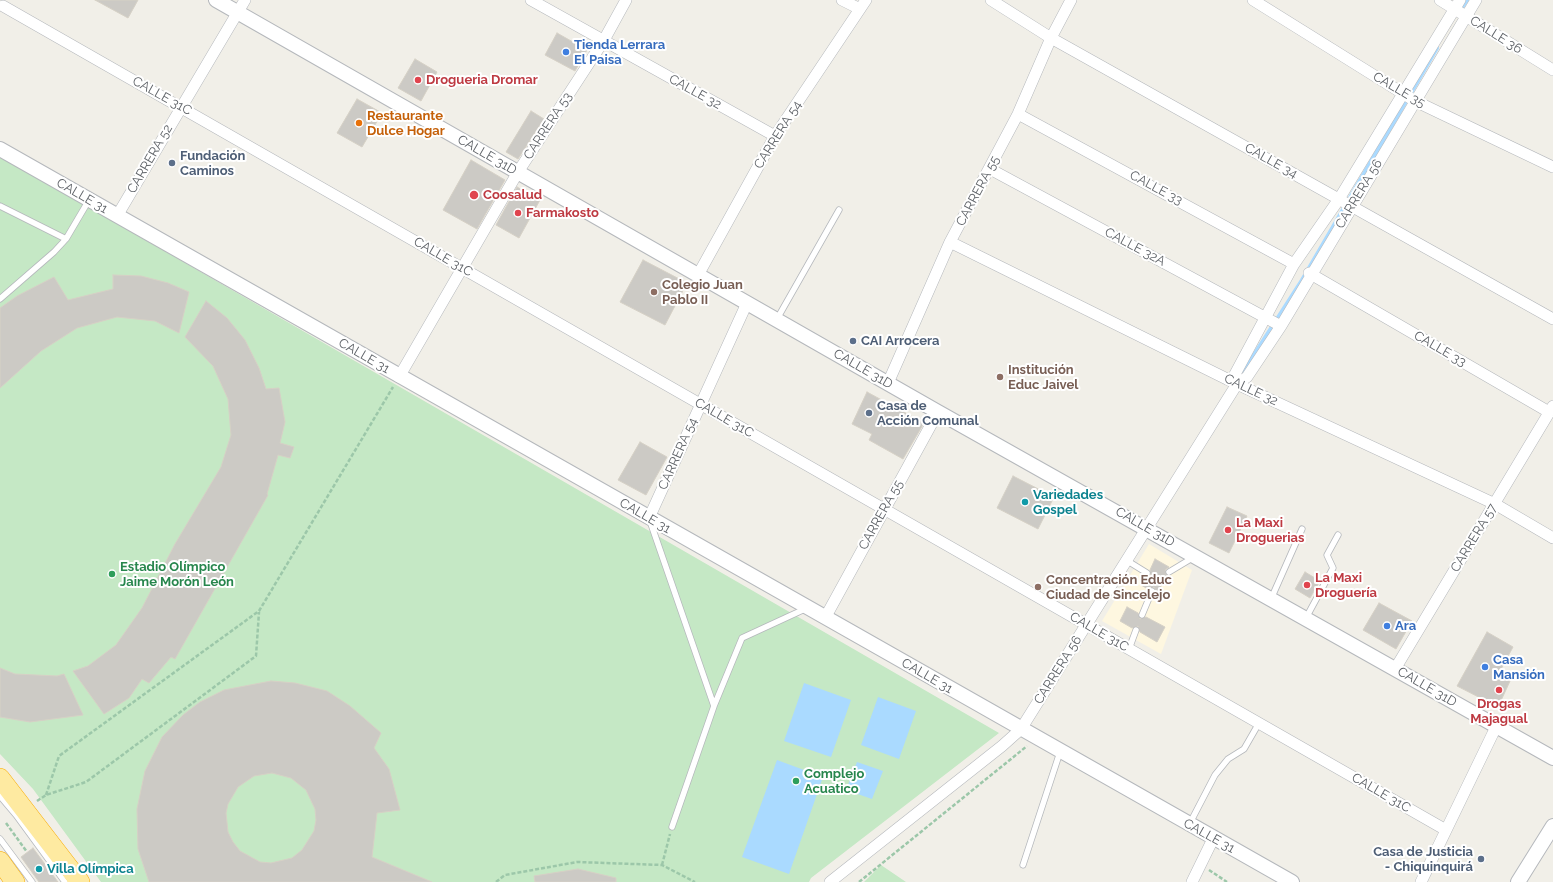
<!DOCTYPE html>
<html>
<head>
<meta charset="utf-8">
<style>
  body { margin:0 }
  canvas { display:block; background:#f1efe8 }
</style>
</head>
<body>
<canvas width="1553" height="882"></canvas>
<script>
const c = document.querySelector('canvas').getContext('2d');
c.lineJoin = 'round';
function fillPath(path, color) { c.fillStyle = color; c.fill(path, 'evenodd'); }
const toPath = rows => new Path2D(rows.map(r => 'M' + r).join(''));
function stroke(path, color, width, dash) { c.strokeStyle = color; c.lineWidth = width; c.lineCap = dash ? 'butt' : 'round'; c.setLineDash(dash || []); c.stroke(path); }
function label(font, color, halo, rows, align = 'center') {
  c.font = font + ' Raleway,sans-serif'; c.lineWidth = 4; c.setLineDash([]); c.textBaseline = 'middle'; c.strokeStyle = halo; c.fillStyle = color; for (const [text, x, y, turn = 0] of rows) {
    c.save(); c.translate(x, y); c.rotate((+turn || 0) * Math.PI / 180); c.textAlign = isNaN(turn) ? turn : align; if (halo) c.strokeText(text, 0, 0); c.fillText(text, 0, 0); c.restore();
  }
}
const commercial = toPath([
  [1149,544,1192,570,1161,654,1102,621]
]);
const green = toPath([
  [0,156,999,733,811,878,809,882,101,882,33,789,0,754],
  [881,865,906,882,864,882]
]);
const water = toPath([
  [804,683,851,700,831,757,784,741],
  [878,697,916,711,899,759,861,745],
  [777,760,823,777,789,874,742,857],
  [857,762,883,771,872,799,846,790]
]);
const stream = toPath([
  [1459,12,1467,0],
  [1239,378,1302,280,1437,48]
]);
const building = toPath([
  [95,0,138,0,128,18,95,0],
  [557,33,587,50,575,71,545,55,557,33],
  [415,59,437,72,421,101,398,88,415,59],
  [357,99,382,113,362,147,337,133,357,99],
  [531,111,544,119,518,159,506,152,531,111],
  [471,160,505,180,477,229,443,210,471,160],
  [517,187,540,200,519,238,496,225,517,187],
  [643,260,687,283,665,325,620,302,643,260],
  [113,275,141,276,168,283,189,292,179,333,155,321,117,317,77,328,41,351,0,388,0,308,17,296,54,277,68,300,113,289,113,275],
  [206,301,227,318,245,340,259,368,266,389,279,388,285,422,280,443,294,447,290,458,278,455,267,494,268,495,175,659,171,657,149,683,142,679,129,698,104,714,73,671,88,666,116,645,142,608,175,544,221,467,231,435,228,399,213,366,185,337,206,301],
  [867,392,924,423,903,459,869,440,872,434,852,424,867,392],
  [640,442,667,457,646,495,618,480,640,442],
  [1013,476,1054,497,1038,529,997,508,1013,476],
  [1227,507,1247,516,1229,553,1209,543,1227,507],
  [1155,559,1169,567,1165,570,1167,576,1157,593,1154,587,1148,589,1141,585,1145,577,1151,575,1150,570,1155,559],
  [1305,572,1320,581,1310,598,1295,589,1305,572],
  [1379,603,1412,621,1396,649,1363,630,1379,603],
  [1127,607,1138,613,1140,619,1146,617,1165,627,1157,642,1140,632,1138,626,1132,628,1120,621,1127,607],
  [1487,632,1513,647,1499,673,1511,679,1498,707,1457,686,1487,632],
  [0,668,15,674,57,676,64,674,83,715,30,722,0,717,0,668],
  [271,681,295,683,327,691,350,706,381,733,374,748,389,769,400,810,377,813,372,857,432,882,149,882,138,849,137,809,145,771,162,737,183,715,200,702,224,690,271,681],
  [272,773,291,778,306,790,315,809,316,820,314,831,302,850,292,858,271,863,260,862,240,851,233,842,228,832,226,813,228,804,238,787,254,776,272,773],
  [33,848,58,882,39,882,21,857,33,848],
  [578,869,616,878,616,882,535,882,534,876,578,869]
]);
const path = toPath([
  [46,795,59,756,259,611,393,387],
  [37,801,46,795,86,782,256,656,259,612],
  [6,823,27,852],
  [662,865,670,834],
  [1209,870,1227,882],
  [496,882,505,875,577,862,662,865,695,882],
  [859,882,1027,746]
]);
const service = toPath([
  [0,206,66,239,89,200],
  [0,299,54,252,66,239],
  [777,319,839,210],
  [650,521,714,706,672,827],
  [1126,560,1147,573],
  [1169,572,1194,557],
  [1271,599,1302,529],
  [1142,615,1152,591],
  [1306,618,1333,568,1327,555,1338,535],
  [1129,649,1136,630],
  [714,706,742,638,807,608],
  [0,796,16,815,65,882],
  [1190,823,1215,775,1228,759,1244,749,1259,723],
  [0,839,32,882],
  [1023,865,1060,752]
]);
const minor = toPath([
  [531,0,775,136],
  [842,0,860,9],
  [991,0,1051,38,1553,319],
  [1253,0,1415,101,1553,167],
  [1440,0,1553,70],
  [3,6,1446,830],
  [1018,114,1294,264],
  [990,169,1281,326],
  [117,216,245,0],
  [950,242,1237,384,1495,504,1553,538],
  [1309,273,1549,412],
  [698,275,775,136,866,0],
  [399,377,518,172,604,40,626,0],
  [888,383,950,242,1018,114,1051,38,1071,0],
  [1237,384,1234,376,1294,264,1339,199,1460,0],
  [649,518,747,303],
  [825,618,938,412],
  [1395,669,1553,406],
  [830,882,1002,746,1021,729,1237,384,1247,377,1281,326,1476,0],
  [1192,882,1213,839],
  [1421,882,1496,727]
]);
const tertiary = toPath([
  [216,0,938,412,1553,758],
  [0,149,1292,882],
  [1518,882,1553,826]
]);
const trunk = toPath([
  [0,778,80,882],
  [0,861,15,882]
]);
const markers = [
  [566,52,4,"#3f7fe0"],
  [418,80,4,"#e0444e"],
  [359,123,4,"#e8710a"],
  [172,163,4,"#5c6f8a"],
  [474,195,5,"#e0444e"],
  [518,213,4,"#e0444e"],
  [654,292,4,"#8d6e63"],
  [853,341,4,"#5c6f8a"],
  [1000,377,4,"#8d6e63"],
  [869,413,4,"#5c6f8a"],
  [1025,502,4,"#0f9aa8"],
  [1228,530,4,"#e0444e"],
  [112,574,4,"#2e9e5b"],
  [1307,585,4,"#e0444e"],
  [1038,587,4,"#8d6e63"],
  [1387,626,4,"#3f7fe0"],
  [1485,667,4,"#3f7fe0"],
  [1499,690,4,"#e0444e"],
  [796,781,4,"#2e9e5b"],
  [1481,859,4,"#5c6f8a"],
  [39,869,4,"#0f9aa8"]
];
const streetNames = [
  ["CALLE 36",1496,35,32],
  ["CALLE 35",1399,90,30],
  ["CALLE 32",695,92,29],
  ["CALLE 31C",162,96,29],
  ["CARRERA 53",548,126,-57],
  ["CARRERA 54",778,135,-58],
  ["CALLE 31D",487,155,30],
  ["CARRERA 52",150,159,-60],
  ["CALLE 34",1271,161,29],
  ["CALLE 33",1156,188,28],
  ["CARRERA 55",978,191,-62],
  ["CARRERA 56",1359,194,-59],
  ["CALLE 31",82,196,30],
  ["CALLE 32A",1135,247,28],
  ["CALLE 31C",443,257,30],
  ["CALLE 33",1440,349,30],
  ["CALLE 31",364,356,30],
  ["CALLE 31D",863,369,30],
  ["CALLE 32",1251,390,25],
  ["CALLE 31C",724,418,30],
  ["CARRERA 54",678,454,-66],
  ["CARRERA 55",881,515,-61],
  ["CALLE 31",645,516,30],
  ["CALLE 31D",1145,527,30],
  ["CARRERA 57",1474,538,-59],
  ["CALLE 31C",1099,632,30],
  ["CARRERA 56",1058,670,-58],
  ["CALLE 31",927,676,30],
  ["CALLE 31D",1427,687,30],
  ["CALLE 31C",1381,793,30],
  ["CALLE 31",1209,836,29]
];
const shopNames = [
  ["Tienda Lerrara",574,45],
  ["El Paisa",574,60],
  ["Ara",1395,626],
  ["Casa",1493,660],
  ["Mansión",1493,675]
];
const healthNames = [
  ["Drogueria Dromar",426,80],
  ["Coosalud",483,195],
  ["Farmakosto",526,213],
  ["La Maxi",1236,523],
  ["Droguerias",1236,538],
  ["La Maxi",1315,578],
  ["Droguería",1315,593],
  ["Drogas",1499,704,"center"],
  ["Majagual",1499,719,"center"]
];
const foodNames = [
  ["Restaurante",367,116],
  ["Dulce Hogar",367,131]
];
const serviceNames = [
  ["Fundación",180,156],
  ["Caminos",180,171],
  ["CAI Arrocera",861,341],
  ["Casa de",877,406],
  ["Acción Comunal",877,421],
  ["Casa de Justicia",1473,852,"right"],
  ["- Chiquinquirá",1473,867,"right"]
];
const educationNames = [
  ["Colegio Juan",662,285],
  ["Pablo II",662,300],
  ["Institución",1008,370],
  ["Educ Jaivel",1008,385],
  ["Concentración Educ",1046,580],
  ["Ciudad de Sincelejo",1046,595]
];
const cultureNames = [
  ["Variedades",1033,495],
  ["Gospel",1033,510],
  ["Villa Olímpica",47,869]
];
const leisureNames = [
  ["Estadio Olímpico",120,567],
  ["Jaime Morón León",120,582],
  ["Complejo",804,774],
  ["Acuatico",804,789]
];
fillPath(commercial, '#fef7e0');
fillPath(green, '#c5e8c5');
fillPath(water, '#aadaff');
stroke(stream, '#aadaff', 4);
fillPath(building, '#cccac5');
stroke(building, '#d6d1c6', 1);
stroke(service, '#b5b8bc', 7);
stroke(minor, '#b5b8bc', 12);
stroke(tertiary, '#b5b8bc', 16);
stroke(trunk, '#f9ab00', 20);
stroke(path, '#9cc7a9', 2.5, [4, 2]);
stroke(service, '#fff', 5.5);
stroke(minor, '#fff', 11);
stroke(tertiary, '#fff', 14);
stroke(trunk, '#feeaa1', 19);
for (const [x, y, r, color] of markers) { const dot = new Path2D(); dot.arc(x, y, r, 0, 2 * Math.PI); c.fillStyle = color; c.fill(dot); stroke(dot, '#fff', 1.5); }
label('13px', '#5f6368', '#fff', streetNames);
label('bold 13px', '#366cbe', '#fff', shopNames, 'left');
label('bold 13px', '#be3a42', '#fff', healthNames, 'left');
label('bold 13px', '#c56008', '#fff', foodNames, 'left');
label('bold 13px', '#4e5e75', '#fff', serviceNames, 'left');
label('bold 13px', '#785e54', '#fff', educationNames, 'left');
label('bold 13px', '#0d838f', '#fff', cultureNames, 'left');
label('bold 13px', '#27864d', '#fff', leisureNames, 'left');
</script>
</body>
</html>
